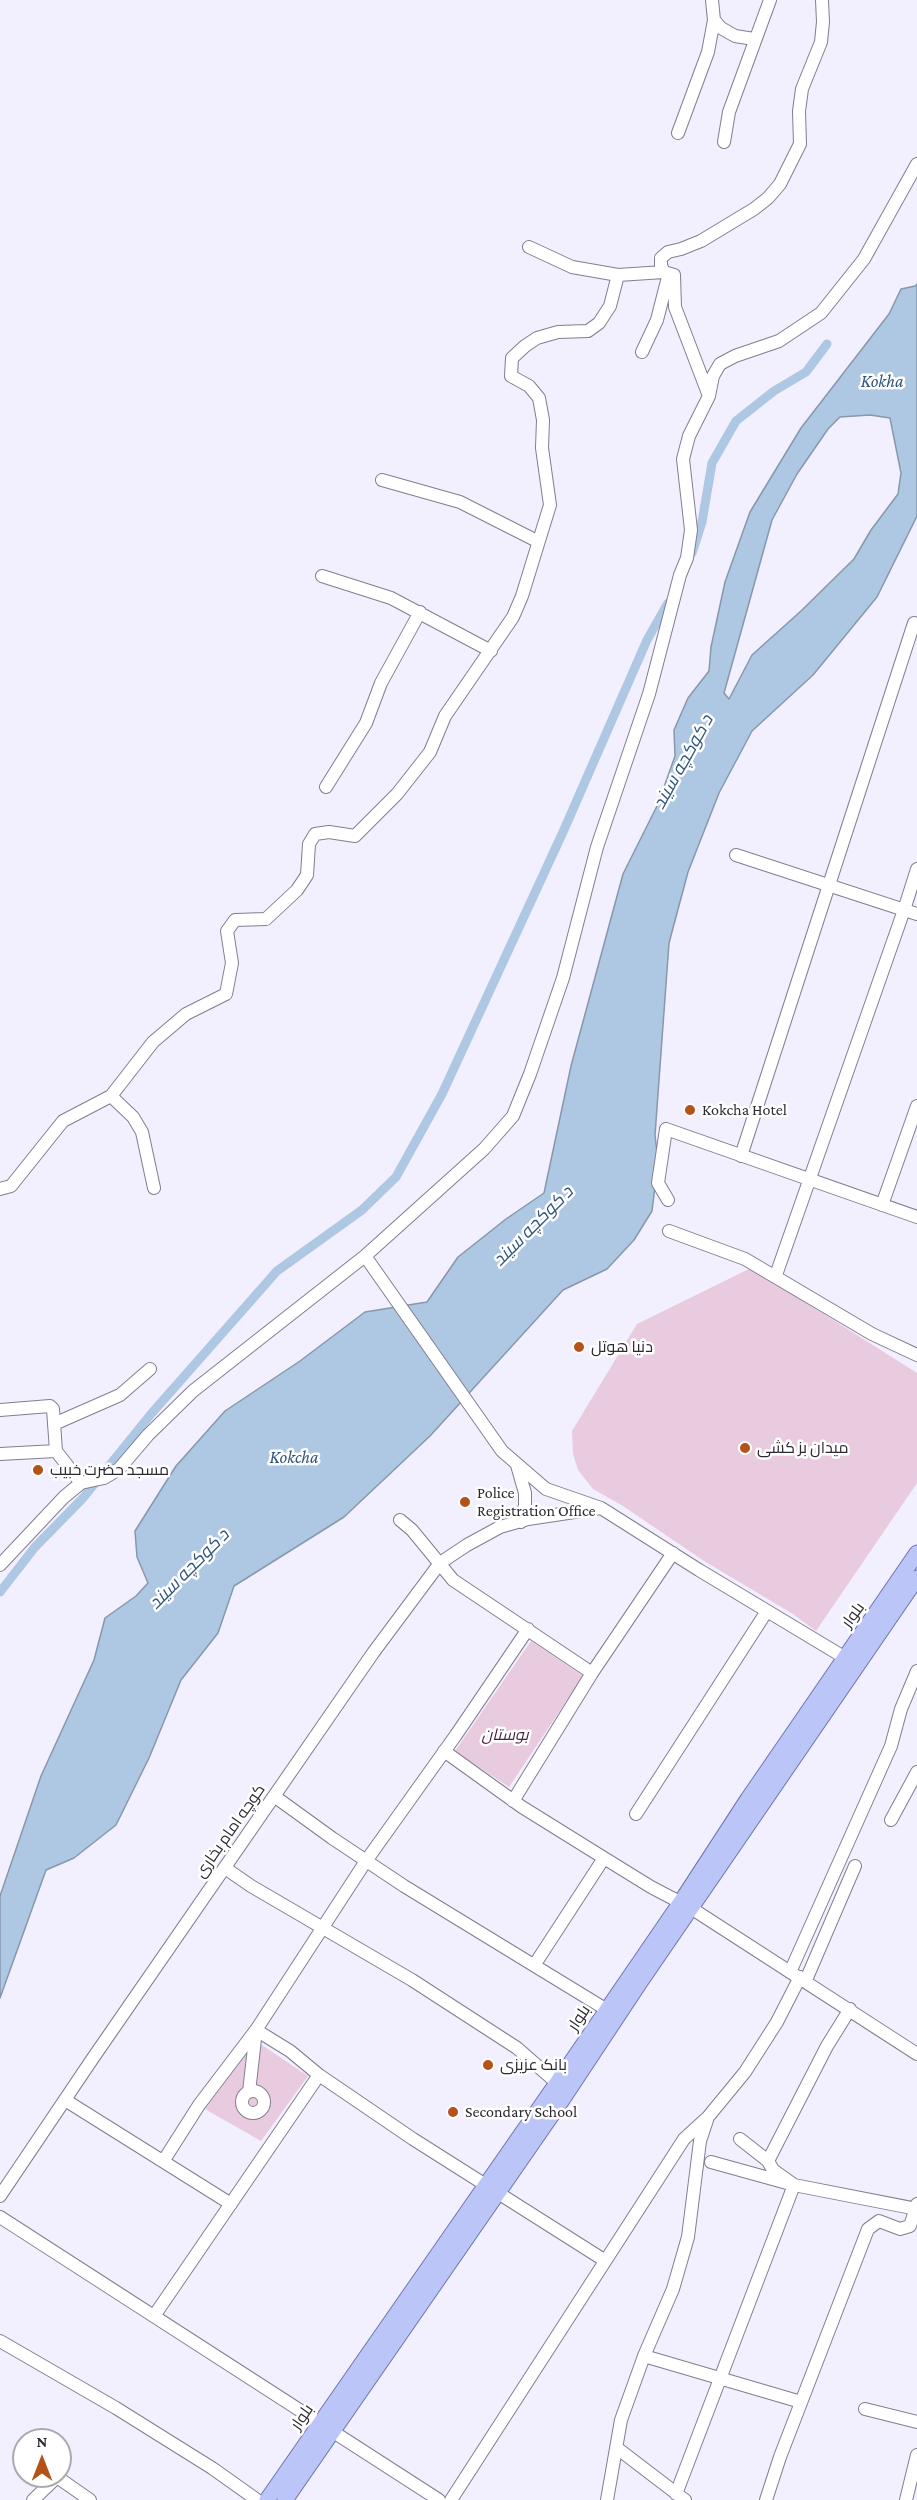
<!DOCTYPE html>
<html>
<head>
<meta charset="utf-8">
<style>
  body { margin:0 }
  #map { position:relative; width:917px; height:2500px; overflow:hidden; background:#f2efff; font-family:"Crimson Pro",serif }
  canvas { display:block }
  .north { position:absolute; left:12px; top:2428px; width:60px; height:60px; box-sizing:border-box; background:#fff; border:2px solid #abaaad; border-radius:50%; rotate:0deg; font-size:16px; font-weight:700; line-height:24px; text-align:center; color:#2c2a31 }
  .north::after { content:''; display:block; margin:auto; width:21px; height:27px; background:#b5521a; clip-path:polygon(50% 0,100% 100%,50% 72%,0 100%) }
</style>
</head>
<body>
<div id="map">
<canvas width="917" height="2500"></canvas>
<div class="north">N</div>
</div>
<script>
const c = document.querySelector('canvas').getContext('2d');
c.lineJoin = 'round';
function fillPath(path, color) { c.fillStyle = color; c.fill(path, 'evenodd'); }
const toPath = rows => new Path2D(rows.map(r => 'M' + r).join(''));
function stroke(path, color, width, dash) { c.strokeStyle = color; c.lineWidth = width; c.lineCap = dash ? 'butt' : 'round'; c.setLineDash(dash || []); c.stroke(path); }
function label(font, color, halo, rows, align = 'center') {
  c.font = font + ' "Crimson Pro",Cairo,serif'; c.lineWidth = 5; c.setLineDash([]); c.textBaseline = 'middle'; c.strokeStyle = halo; c.fillStyle = color; for (const [text, x, y, turn = 0] of rows) {
    c.save(); c.translate(x, y); c.rotate((+turn || 0) * Math.PI / 180); c.textAlign = isNaN(turn) ? turn : align; if (halo) c.strokeText(text, 0, 0); c.fillText(text, 0, 0); c.restore();
  }
}
const green = toPath([
  [751,1268,917,1373,917,1483,816,1631,793,1614,704,1561,623,1506,593,1489,578,1470,573,1454,572,1431,637,1324],
  [531,1641,583,1676,509,1787,455,1751],
  [256,2041,308,2076,261,2141,205,2109]
]);
const water = toPath([
  [917,284,917,516,877,597,813,675,752,731,719,793,688,872,669,943,655,1135,658,1162,652,1211,634,1240,607,1269,563,1290,430,1436,344,1517,234,1586,218,1633,181,1680,149,1758,116,1825,74,1858,46,1870,0,1998,0,1896,41,1776,94,1660,105,1618,136,1596,148,1583,137,1557,135,1531,176,1466,225,1411,300,1361,365,1312,427,1302,458,1257,506,1219,544,1193,571,1066,623,874,658,804,675,756,674,730,688,698,709,671,711,647,725,582,750,512,801,428,889,314,901,289,915,286,917,284],
  [870,415,890,418,901,473,898,494,871,530,854,559,801,611,752,655,729,699,724,693,772,520,797,474,828,429,840,417,870,415]
]);
const canal = toPath([
  [692,553,702,522,712,463,736,421,774,391,806,372,827,344],
  [0,1592,35,1547,83,1498,151,1414,277,1271,362,1210,396,1177,442,1094,563,832,647,640,668,603]
]);
const minor = toPath([
  [714,20,721,28,735,36,754,39],
  [678,133,708,52,714,20,712,0],
  [724,142,729,112,770,0],
  [529,247,572,267,618,275],
  [642,352,657,320,668,277],
  [709,396,675,307,674,275,664,272,661,266,661,258,668,252,681,249,701,241,754,209,768,198,780,184,800,144,799,111,802,89,821,42,823,22,822,0],
  [382,480,460,502,537,541],
  [322,576,391,598,491,651],
  [326,787,366,723,381,683,420,612],
  [736,855,917,914],
  [111,1096,133,1117,142,1132,154,1188],
  [741,1156,914,623,917,624],
  [0,1189,11,1186,63,1121,111,1096,153,1042,186,1014,226,994,232,963,227,931,235,920,266,919,297,890,307,875,309,844,315,834,329,832,355,836,397,794,430,752,445,716,513,617,522,596,550,505,542,448,543,420,539,398,529,386,511,376,512,358,525,346,537,338,558,332,588,331,599,323,610,306,618,275,664,272],
  [668,1200,658,1183,666,1129,917,1217],
  [882,1205,917,1106],
  [669,1231,745,1259,872,1334,917,1355],
  [365,1256,502,1451,546,1489,601,1508,699,1570,852,1662],
  [776,1275,904,910,917,869],
  [0,1410,50,1406,53,1409,56,1451,81,1483],
  [54,1424,120,1395,150,1369],
  [0,1454,56,1451],
  [517,1465,525,1493,525,1505,521,1522],
  [400,1520,412,1530,453,1580,592,1673],
  [0,1565,64,1497,81,1483,104,1478,119,1469,148,1435,193,1391,365,1256,484,1149,513,1116,530,1074,563,978,597,847,649,694,680,575,687,558,691,530,683,459,689,436,709,396,713,376,720,364,735,356,779,341,821,313,864,259,917,164],
  [444,1751,522,1807,604,1858],
  [274,1796,332,1838,404,1886,607,2010],
  [513,1801,592,1673,673,1553],
  [636,1814,767,1611],
  [891,1820,917,1772],
  [225,1868,251,1886,412,1980,517,2048,557,2083],
  [535,1964,604,1858,651,1887,691,1908,917,2054],
  [791,1970,891,1746,901,1709,917,1671],
  [806,1980,855,1866],
  [850,2009,827,2046,768,2161,773,2170,794,2185,917,2209],
  '242 2102a11 11 0 1 1 22 0a11 11 0 1 1-22 0Z',
  [249,2092,256,2030,290,2051,319,2075,413,2139,604,2260],
  [65,2100,231,2204],
  [740,2139,768,2161],
  [164,2160,199,2105,256,2030,366,1861,456,1735,528,1629],
  [0,2196,93,2058,373,1653,440,1563,467,1545,500,1527,528,1519,601,1508],
  [0,2217,439,2500],
  [154,2316,319,2075],
  [0,2341,116,2408,212,2468,257,2500],
  [644,2356,801,2402],
  [865,2409,917,2422],
  [617,2448,685,2500],
  [676,2494,794,2185,711,2162],
  [33,2500,57,2477,90,2500],
  [451,2500,684,2139,707,2118],
  [607,2500,621,2420,644,2356,673,2289,688,2237,700,2141,708,2117,745,2072,777,2022,800,1977],
  [766,2500,780,2457,868,2229,879,2221,900,2229,910,2226,917,2204],
  [906,2500,917,2455]
]);
const major = toPath([
  [267,2500,557,2083,681,1902,748,1799,917,1553],
  [285,2500,560,2103,640,1982,917,1578]
]);
const markers = [
  [690,1110,6,"#b5521a"],
  [579,1347,6,"#b5521a"],
  [745,1448,6,"#b5521a"],
  [38,1470,6,"#b5521a"],
  [465,1502,6,"#b5521a"],
  [488,2065,6,"#b5521a"],
  [453,2112,6,"#b5521a"]
];
const poiNames = [
  ["Kokcha Hotel",702,1110],
  ["دنیا هوتل",591,1347],
  ["میدان بز کشی",757,1448],
  ["مسجد حضرت خبیب",50,1470],
  ["Police",477,1493],
  ["Registration Office",477,1511],
  ["بانک عزیزی",500,2065],
  ["Secondary School",465,2112]
];
const streetNames = [
  ["بلوار",853,1615,-54],
  ["کوچه امام بخاری",230,1831,-55],
  ["بلوار",579,2018,-56],
  ["بلوار",302,2417,-55]
];
const parkNames = [
  ["بوستان",505,1735]
];
const waterNames = [
  ["Kokha",882,381],
  ["د کوکچه سیند",683,762,-61],
  ["د کوکچه سیند",533,1226,-45],
  ["Kokcha",294,1457],
  ["د کوکچه سیند",189,1569,-45]
];
fillPath(green, '#e8cbde');
fillPath(water, '#aec7e2');
stroke(water, '#8798ad', 1.5);
stroke(canal, '#aec7e2', 9);
stroke(minor, '#827e8f', 14);
stroke(major, '#6b76ae', 17);
stroke(minor, '#fff', 12);
stroke(major, '#bbc5f7', 15);
for (const [x, y, r, color] of markers) { const dot = new Path2D(); dot.arc(x, y, r, 0, 2 * Math.PI); c.fillStyle = color; c.fill(dot); stroke(dot, '#fff', 2); }
label('16px', '#2c2a31', '#fff', poiNames, 'left');
label('16px', '#2c2a31', '#fff', streetNames);
label('italic 16px', '#491f3d', '#fff', parkNames);
label('italic 18px', '#31567d', '#fff', waterNames);
</script>
</body>
</html>
